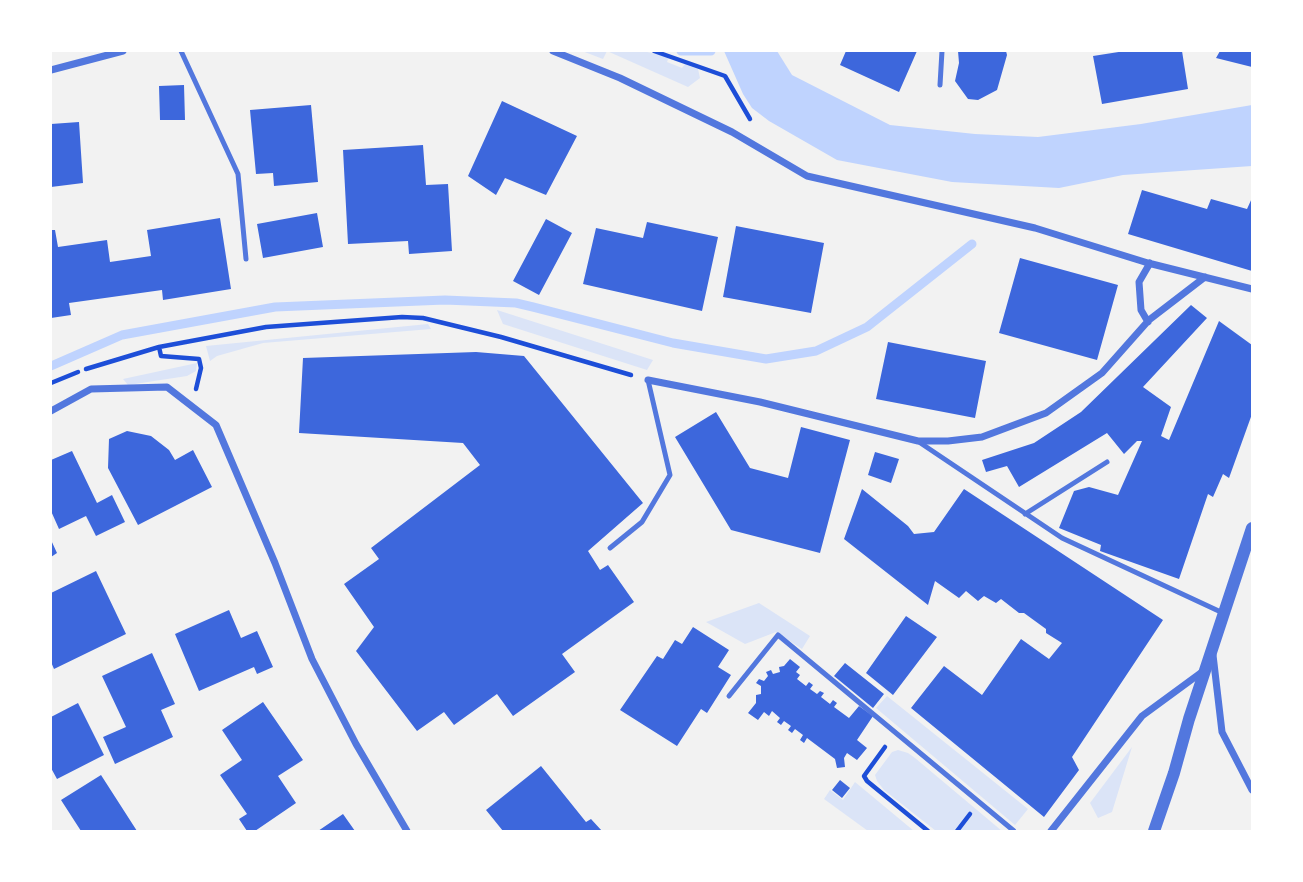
<!DOCTYPE html>
<html>
<head>
<meta charset="utf-8">
<style>
  body { margin:0 }
  #map { position:relative; width:1303px; height:882px; overflow:hidden; background:#f2f2f2; font-family:Ubuntu,sans-serif }
  canvas { display:block }
  .frame { position:absolute; inset:0; border:52px solid #fff; pointer-events:none }
</style>
</head>
<body>
<div id="map">
<canvas width="1303" height="882"></canvas>
<div class="frame"></div>
</div>
<script>
const c = document.querySelector('canvas').getContext('2d');
c.lineJoin = 'round';
function fillPath(path, color) { c.fillStyle = color; c.fill(path, 'evenodd'); }
const toPath = rows => new Path2D(rows.map(r => 'M' + r).join(''));
function stroke(path, color, width, dash) { c.strokeStyle = color; c.lineWidth = width; c.lineCap = dash ? 'butt' : 'round'; c.setLineDash(dash || []); c.stroke(path); }
const green = toPath([
  [582,51,643,51,669,57,667,62,682,68,685,64,698,69,700,78,688,87,607,51,603,59],
  [497,310,653,360,647,370,503,324],
  [428,324,431,329,263,343,217,356,210,361,206,346],
  [197,363,196,371,187,376,128,385,123,379],
  [759,603,810,636,802,649,776,632,745,644,706,622],
  [887,696,1028,809,1015,825,876,708],
  [1132,747,1112,812,1098,818,1090,803],
  [898,750,908,753,915,758,1002,831,936,831,884,790,877,781,875,775,892,752],
  [855,782,914,831,868,831,824,799,830,790,843,800]
]);
const water = toPath([
  [724,51,777,51,792,75,890,125,975,134,1038,137,1141,124,1252,105,1252,166,1123,175,1059,188,952,182,837,160,769,121,752,108,743,94]
]);
const stream = toPath([
  [681,51,711,51],
  [51,366,122,335,275,307,445,300,516,303,533,307,673,343,766,359,816,351,867,327,972,244]
]);
const building = toPath([
  [846,51,917,51,899,92,840,65],
  [958,51,1006,51,1007,55,997,90,978,100,968,99,955,81,959,63],
  [1125,51,1182,51,1188,89,1102,104,1093,56],
  [1220,51,1252,51,1252,67,1216,58],
  [184,85,185,120,160,120,159,86],
  [502,101,577,136,546,195,505,178,496,195,468,176],
  [311,105,318,182,274,186,273,173,256,174,250,110],
  [79,122,83,183,51,187,51,124],
  [423,145,426,185,448,184,452,251,409,254,408,241,348,244,343,150],
  [1142,190,1207,209,1211,199,1247,209,1252,198,1252,271,1128,234],
  [317,213,323,247,263,258,257,224],
  [220,218,231,289,163,300,162,290,69,303,71,315,51,318,51,230,55,230,58,247,107,240,110,262,151,256,147,230],
  [546,219,572,233,539,295,513,281],
  [647,222,718,237,702,311,583,284,596,228,643,238],
  [736,226,824,243,811,313,723,297],
  [1020,258,1118,285,1097,360,999,333],
  [1191,305,1207,318,1143,387,1171,407,1161,436,1169,440,1219,321,1252,345,1252,414,1229,478,1223,474,1213,497,1208,494,1179,579,1100,551,1101,545,1059,528,1074,491,1089,487,1118,495,1142,441,1137,441,1124,454,1107,433,1019,487,1007,466,986,472,982,460,1034,443,1081,412],
  [888,342,986,361,975,418,876,399],
  [476,352,524,356,643,503,588,551,600,570,608,565,634,602,562,654,575,672,513,716,497,694,454,725,444,712,417,731,356,651,374,627,344,584,379,559,371,548,480,465,463,443,299,433,303,358],
  [716,412,750,468,788,478,801,427,850,440,820,553,731,530,675,437],
  [127,431,151,436,169,450,175,460,193,450,212,487,138,525,108,468,109,439],
  [72,451,97,503,112,495,125,522,96,536,86,516,59,529,51,511,51,460],
  [875,452,899,459,891,483,868,475],
  [862,489,908,526,914,534,934,532,964,489,1163,620,1072,757,1079,770,1044,817,911,708,944,666,982,695,1021,639,1049,659,1062,643,1046,633,1046,629,1024,613,1019,613,1001,599,996,603,984,596,978,601,966,591,959,598,935,581,928,605,844,539],
  [51,540,57,553,51,557],
  [96,571,126,634,54,669,51,662,51,593],
  [229,610,241,638,257,631,273,667,257,674,254,667,199,691,175,634],
  [906,616,937,637,893,695,866,673],
  [693,627,729,650,718,667,731,675,707,713,701,709,677,746,620,710,657,656,663,659,675,640,682,644],
  [152,653,175,704,161,710,173,737,115,764,103,737,126,727,102,676],
  [790,659,800,667,796,672,800,675,797,679,806,686,809,682,813,685,810,689,817,694,820,691,824,693,821,697,830,704,833,700,837,703,834,707,849,718,859,706,873,716,857,740,867,748,857,760,847,753,844,758,845,767,837,768,835,759,807,738,804,743,800,740,803,735,795,729,792,733,788,730,791,726,784,721,781,725,777,722,780,718,772,711,769,716,764,712,758,720,748,713,756,703,756,695,761,694,761,686,756,683,759,679,764,681,768,676,766,672,771,670,773,674,780,672,779,667,784,666],
  [845,663,884,694,873,708,834,676],
  [263,702,303,760,278,776,296,803,255,831,247,831,239,819,247,814,220,775,242,760,222,730],
  [78,703,104,755,57,779,51,768,51,717],
  [541,766,586,822,591,819,602,831,503,831,486,810],
  [101,775,137,831,81,831,61,800],
  [840,780,850,788,842,798,832,790],
  [343,814,355,831,318,831]
]);
const path = toPath([
  [654,51,725,76,750,119],
  [159,347,161,356,199,359,201,368,196,389],
  [86,369,159,347,266,327,402,317,423,318,501,337,631,375],
  [51,383,78,372],
  [885,747,864,776,867,781,928,831],
  [957,831,970,814]
]);
const service = toPath([
  [181,51,238,174,246,259],
  [940,85,942,51],
  [919,442,1062,538,1223,613],
  [1025,514,1107,462],
  [610,548,642,522,670,475,648,380],
  [729,696,778,635,1014,831]
]);
const minor = toPath([
  [553,51,620,78,732,132,807,176,1035,228,1148,263,1252,289],
  [51,70,123,51],
  [1148,322,1141,310,1139,282,1150,263],
  [648,380,760,402,918,441,948,441,982,437,1046,413,1102,373,1149,320,1205,277],
  [51,411,91,389,167,387,216,425,275,563,312,659,356,744,407,831],
  [1213,655,1222,732,1252,790],
  [1051,831,1142,716,1202,672]
]);
const tertiary = toPath([
  [1154,831,1174,773,1189,719,1252,528]
]);
fillPath(green, '#dbe4f7');
fillPath(water, '#bfd3fe');
stroke(stream, '#bfd3fe', 9);
fillPath(building, '#3d67dc');
stroke(path, '#1d4ed8', 4.5);
stroke(service, '#5277de', 5);
stroke(minor, '#5277de', 7);
stroke(tertiary, '#5277de', 12);
</script>
</body>
</html>
